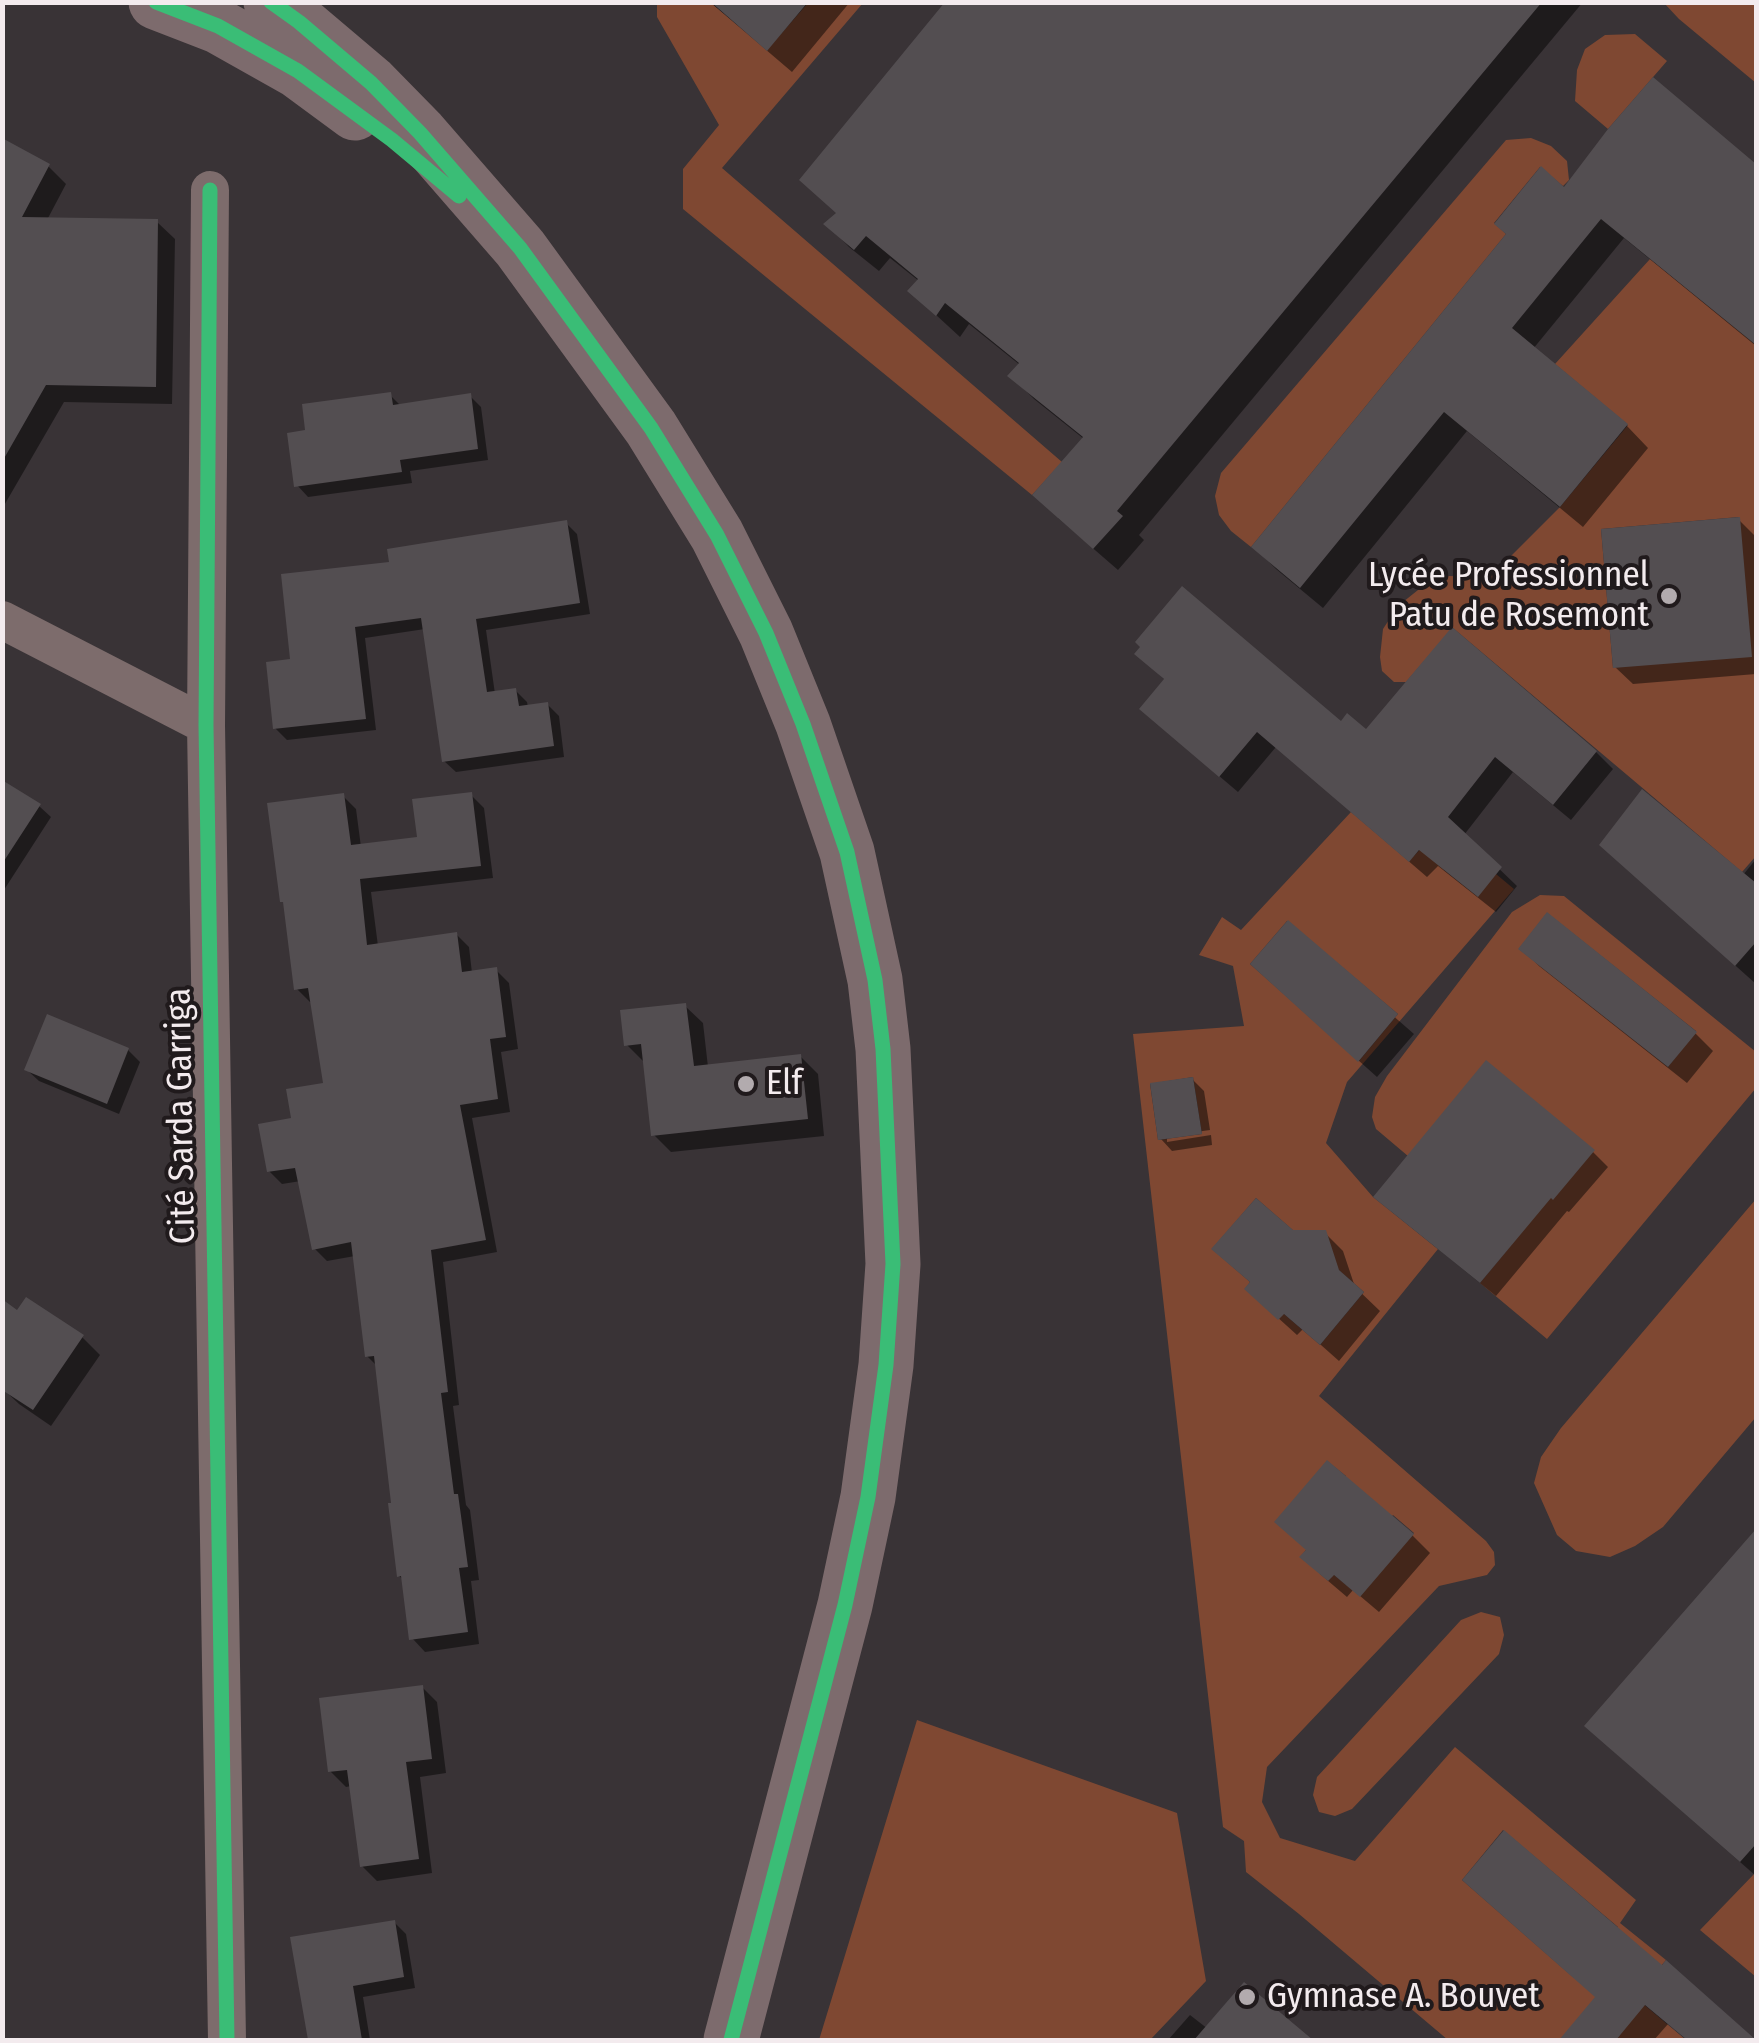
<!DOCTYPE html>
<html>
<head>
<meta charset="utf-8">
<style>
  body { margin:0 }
  #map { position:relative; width:1759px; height:2043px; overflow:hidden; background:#393336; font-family:"Fira Sans Condensed",sans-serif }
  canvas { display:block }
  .frame { position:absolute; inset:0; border:5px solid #f3ebee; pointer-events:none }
</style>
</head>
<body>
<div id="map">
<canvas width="1759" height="2043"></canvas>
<div class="frame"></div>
</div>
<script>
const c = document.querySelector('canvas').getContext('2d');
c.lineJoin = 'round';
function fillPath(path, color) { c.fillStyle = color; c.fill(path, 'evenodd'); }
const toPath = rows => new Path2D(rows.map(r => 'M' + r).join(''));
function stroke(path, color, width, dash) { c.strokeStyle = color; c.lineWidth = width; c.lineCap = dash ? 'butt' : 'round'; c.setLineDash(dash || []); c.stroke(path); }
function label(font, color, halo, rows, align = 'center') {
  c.font = font + ' "Fira Sans Condensed",sans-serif'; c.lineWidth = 8; c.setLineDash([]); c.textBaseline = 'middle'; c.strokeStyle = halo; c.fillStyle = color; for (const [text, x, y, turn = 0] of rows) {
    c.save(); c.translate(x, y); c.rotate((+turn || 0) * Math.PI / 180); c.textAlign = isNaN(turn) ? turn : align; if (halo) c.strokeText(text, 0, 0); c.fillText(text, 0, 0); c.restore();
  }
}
const green = toPath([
  [657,3,711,3,767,50,808,3,863,3,722,168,1062,462,1032,495,683,209,683,169,719,125,657,17],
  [1664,3,1756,3,1756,83,1679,19],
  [1635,34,1667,61,1608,129,1575,101,1577,70,1585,49,1605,35],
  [1531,138,1551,146,1567,161,1569,180,1563,186,1540,167,1494,223,1506,234,1251,547,1231,531,1219,515,1215,496,1221,473,1506,140],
  [1650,259,1756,345,1756,856,1742,872,1453,628,1406,682,1394,682,1382,671,1380,657,1383,629,1398,606,1418,590,1449,576,1490,577,1560,507,1628,425,1555,364],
  [1739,517,1613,668,1601,529],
  [1351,812,1409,861,1437,832,1444,870,1477,896,1496,874,1514,889,1347,1082,1326,1143,1373,1197,1438,1249,1319,1396,1486,1541,1494,1552,1495,1565,1487,1575,1439,1586,1267,1767,1262,1802,1280,1838,1355,1861,1455,1747,1636,1900,1620,1923,1666,1960,1635,1997,1686,2040,1448,2040,1299,1914,1246,1872,1244,1841,1223,1827,1133,1034,1244,1026,1233,966,1199,955,1222,917,1241,930],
  [1287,921,1398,1014,1359,1061,1250,964],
  [1193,1077,1202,1134,1158,1140,1150,1084],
  [1256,1198,1364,1292,1320,1345,1284,1314,1245,1289,1250,1282,1212,1249],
  [1327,1461,1346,1476,1334,1491,1380,1530,1393,1515,1414,1533,1360,1596,1334,1575,1300,1557,1306,1550],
  [1503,1830,1618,1927,1574,1978,1462,1880],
  [1540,895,1564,896,1756,1052,1756,1088,1547,1339,1480,1283,1512,1244,1376,1129,1372,1117,1375,1097,1387,1076,1512,912],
  [1547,913,1696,1031,1668,1067,1519,949],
  [1756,1199,1756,1417,1663,1527,1635,1546,1610,1557,1576,1551,1557,1535,1534,1483,1541,1457,1561,1428],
  [1481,1612,1500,1617,1504,1635,1499,1654,1352,1809,1335,1816,1319,1812,1313,1795,1317,1777,1461,1620],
  [917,1720,1177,1813,1206,1981,1150,2040,819,2040],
  [1756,1872,1756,1977,1700,1930]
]);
const shadow = toPath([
  [710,2,850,2,792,72],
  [949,2,1583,2,1139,535,1144,540,1118,570,1058,518,1084,439,1034,399,1011,376,1020,365,969,324,960,337,910,291,919,281,890,258,879,271,849,247,827,224,838,214],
  [1654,81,1756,167,1756,346,1624,238,1533,349,1627,426,1648,448,1583,527,1467,431,1323,608,1276,569,1254,547,1564,190],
  [2,141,48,166,66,184,47,220,157,222,175,239,172,404,64,402,2,509],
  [390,395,401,406,470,396,481,407,488,460,410,471,412,483,308,497,297,485,308,432],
  [1739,520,1756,537,1756,674,1633,684,1615,667],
  [566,523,577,534,590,614,486,630,495,694,516,691,527,702,528,707,547,704,559,716,564,757,456,772,444,761,425,629,365,638,376,730,287,740,275,728,293,661,392,564],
  [1137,654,1367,733,1596,752,1613,769,1571,820,1513,772,1464,835,1517,886,1496,912,1438,866,1427,877,1276,747,1238,792,1159,725,1166,681],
  [2,783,39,806,51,817,2,893],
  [471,795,484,808,493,878,371,892,378,946,456,934,469,947,472,973,496,970,509,983,518,1049,501,1052,510,1112,472,1118,497,1252,443,1262,459,1405,453,1406,466,1505,470,1510,479,1580,471,1581,479,1644,425,1652,412,1638,404,1580,399,1576,394,1505,378,1367,367,1356,355,1256,327,1261,314,1248,301,1181,282,1184,269,1171,294,1120,326,1085,313,1002,310,1002,297,989,286,905,282,901,343,796,356,809,361,847,420,839],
  [1756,859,1756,984,1624,866,1743,875],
  [1288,924,1414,1034,1377,1077,1270,981],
  [1522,949,1695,1033,1713,1051,1687,1083,1539,966],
  [685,1006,703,1023,708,1067,800,1056,818,1074,824,1136,671,1152,654,1135,644,1062,627,1045],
  [128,1050,140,1062,119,1114,39,1081,27,1070],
  [1192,1079,1204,1091,1210,1130,1167,1136,1167,1142,1211,1135,1212,1145,1172,1151,1161,1139],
  [1593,1152,1608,1167,1569,1212,1567,1211,1496,1296,1391,1211],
  [1292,1233,1325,1233,1343,1251,1355,1287,1380,1311,1339,1361,1303,1329,1297,1335,1265,1306,1252,1283],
  [18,1313,82,1337,100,1355,51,1426,19,1404,2,1388],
  [1412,1535,1430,1553,1379,1612,1353,1590,1347,1597,1320,1574,1308,1551],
  [1747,1544,1756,1552,1756,1876,1611,1749],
  [422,1687,437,1702,446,1773,420,1777,432,1873,377,1881,362,1866,351,1786,346,1787,330,1771],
  [394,1922,406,1934,415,1988,363,1997,370,2040,310,2040,293,1940],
  [1666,1964,1754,2040,1687,2040,1668,2024,1654,2040,1562,2040,1597,1998,1662,1968],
  [1244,1986,1309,2040,1168,2040,1190,2015,1208,2029]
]);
const building = toPath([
  [711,2,808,2,767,51],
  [945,2,1542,2,1117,511,1123,516,1093,549,1032,495,1083,437,1007,376,1019,363,945,303,936,316,907,291,918,279,866,236,854,250,823,224,836,213,799,180],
  [1653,77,1756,164,1756,345,1601,219,1512,328,1628,424,1560,507,1444,412,1300,588,1251,547,1506,234,1494,224,1541,166,1564,187,1608,129],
  [2,138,50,164,22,217,158,219,156,387,46,385,2,462],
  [391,392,393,405,471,393,478,449,400,460,402,472,294,487,287,433,305,430,302,404],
  [1740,517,1752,657,1613,668,1601,529],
  [567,520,580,603,476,619,487,692,516,688,519,706,548,702,554,746,442,762,421,618,355,627,366,719,273,729,266,662,290,659,281,574,389,562,387,549],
  [1182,586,1341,721,1347,713,1366,729,1452,627,1597,751,1553,805,1495,757,1448,817,1502,867,1478,897,1419,850,1409,862,1257,732,1219,777,1139,709,1164,679,1134,654,1140,647,1135,642],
  [2,780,41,804,2,864],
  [1642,789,1756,883,1756,942,1735,966,1599,845],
  [472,792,481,866,360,879,367,945,457,932,462,972,497,967,506,1037,490,1039,498,1099,460,1105,486,1240,431,1250,448,1392,441,1393,454,1494,458,1494,468,1567,459,1568,468,1632,409,1640,401,1576,397,1577,388,1503,391,1503,374,1356,365,1357,351,1242,312,1250,295,1168,267,1172,258,1124,291,1118,286,1089,323,1083,308,988,294,990,283,902,280,902,267,803,344,793,351,845,417,837,412,799],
  [1547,912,1697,1032,1668,1067,1518,949],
  [1288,920,1398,1014,1358,1062,1250,964],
  [686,1003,694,1066,801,1054,808,1119,651,1136,641,1044,624,1046,620,1010],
  [47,1014,129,1048,107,1104,24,1070],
  [1486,1060,1595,1150,1553,1200,1551,1198,1480,1283,1373,1197],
  [1193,1077,1202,1134,1158,1140,1150,1083],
  [1256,1198,1293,1230,1326,1230,1339,1270,1364,1292,1320,1345,1284,1314,1278,1320,1244,1289,1250,1282,1211,1249],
  [26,1297,84,1335,33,1410,2,1390,2,1299,17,1310],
  [1327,1460,1414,1534,1360,1597,1334,1575,1328,1581,1299,1557,1306,1550,1274,1522],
  [1756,1529,1756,1844,1740,1862,1584,1726],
  [423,1685,432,1759,406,1762,419,1859,360,1867,347,1770,328,1772,319,1698],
  [1504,1830,1662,1965,1666,1960,1756,2040,1687,2040,1645,2005,1616,2040,1559,2040,1595,1997,1462,1880],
  [395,1920,404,1977,353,1986,362,2040,308,2040,290,1937],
  [1244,1982,1313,2040,1194,2040]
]);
const minor = toPath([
  [210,190,206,725,227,2040],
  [2,620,206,725]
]);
const primary = toPath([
  [156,2,218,26,298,71,355,113],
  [271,2,299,22,371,83,420,133,520,248,651,428,717,535,766,633,803,724,847,852,875,980,883,1049,893,1264,886,1365,868,1497,845,1605,731,2040]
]);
const cycleway = toPath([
  [156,2,218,26,298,71,392,140,459,196],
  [271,2,299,22,371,83,420,133,520,248,651,428,717,535,766,633,803,724,847,852,875,980,883,1049,893,1264,886,1365,868,1497,845,1605,731,2040],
  [210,190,206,725,227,2040]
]);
const markers = [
  [1669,596,10,"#b2abae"],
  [746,1084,10,"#b2abae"],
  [1247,1997,10,"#b2abae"]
];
const poiNames = [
  ["Lycée Professionnel",1649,576,"right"],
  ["Patu de Rosemont",1649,616,"right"],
  ["Elf",766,1084],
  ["Gymnase A. Bouvet",1267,1997]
];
const streetNames = [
  ["Cité Sarda Garriga",182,1116,-91]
];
fillPath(green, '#7f4832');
fillPath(shadow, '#0007');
fillPath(building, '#534e51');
stroke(minor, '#7d6c6c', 38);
stroke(primary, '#7d6b6d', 55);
stroke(cycleway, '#3abd76', 15);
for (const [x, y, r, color] of markers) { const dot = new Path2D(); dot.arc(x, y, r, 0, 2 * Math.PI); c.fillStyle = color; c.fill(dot); stroke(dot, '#201a1c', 4); }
label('35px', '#f3ebee', '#201a1c', poiNames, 'left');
label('35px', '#f3ebee', '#201a1c', streetNames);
</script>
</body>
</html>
